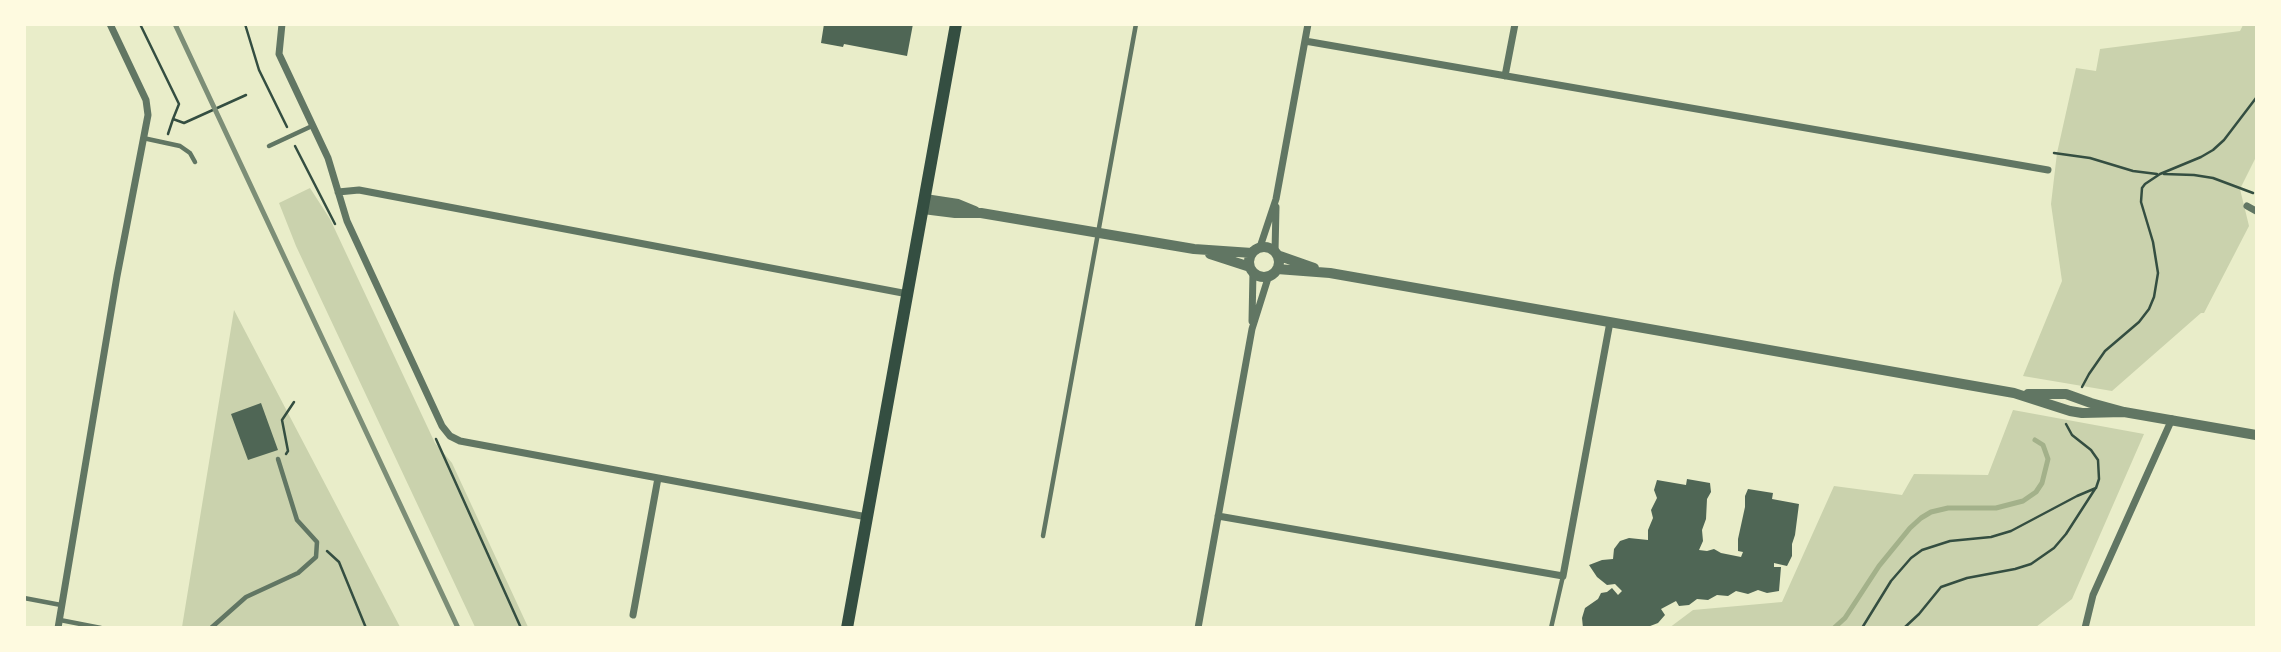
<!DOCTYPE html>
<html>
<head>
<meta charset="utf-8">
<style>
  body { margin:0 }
  #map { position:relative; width:2281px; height:652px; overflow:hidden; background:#e9edc9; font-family:Quicksand,sans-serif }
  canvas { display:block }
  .frame { position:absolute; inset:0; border:26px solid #fefae0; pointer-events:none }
</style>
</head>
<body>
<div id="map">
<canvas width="2281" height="652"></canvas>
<div class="frame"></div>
</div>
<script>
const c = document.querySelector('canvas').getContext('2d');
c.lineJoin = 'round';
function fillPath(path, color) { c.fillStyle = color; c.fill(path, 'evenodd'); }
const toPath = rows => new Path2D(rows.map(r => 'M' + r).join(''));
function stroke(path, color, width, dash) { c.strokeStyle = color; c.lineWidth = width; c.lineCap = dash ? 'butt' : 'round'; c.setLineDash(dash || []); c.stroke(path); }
const green = toPath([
  [2243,25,2256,25,2256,157,2240,189,2249,226,2204,313,2201,313,2112,391,2023,376,2062,281,2051,204,2057,153,2076,68,2096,71,2100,49,2240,31],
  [310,188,330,219,435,443,452,463,528,627,475,627,296,246,279,203],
  [234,310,400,627,182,627],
  [2013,410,2144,434,2072,599,2036,627,1669,628,1693,610,1782,602,1834,486,1902,495,1914,474,1988,475]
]);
const stream = toPath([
  [1834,628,1845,618,1879,566,1910,528,1921,518,1931,512,1948,508,1996,508,2023,501,2036,492,2042,483,2048,459,2043,445,2035,440]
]);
const building = toPath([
  [824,24,913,24,907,56,844,44,843,47,821,43],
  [261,403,278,450,248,460,231,414],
  [1687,479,1710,483,1711,492,1707,499,1706,519,1702,530,1703,541,1699,550,1707,551,1714,549,1721,553,1741,557,1743,552,1738,551,1738,539,1745,507,1745,496,1748,489,1773,493,1772,499,1799,504,1795,535,1792,544,1792,556,1787,566,1774,563,1774,567,1781,567,1779,591,1767,593,1758,590,1748,594,1736,591,1728,596,1717,595,1708,600,1697,599,1689,605,1679,606,1676,601,1661,609,1665,615,1658,623,1645,628,1583,628,1582,618,1585,608,1598,599,1601,593,1607,592,1612,588,1618,595,1622,591,1615,584,1607,585,1597,577,1589,565,1602,560,1613,559,1614,549,1620,541,1629,538,1648,540,1648,530,1653,518,1651,510,1657,498,1654,490,1657,480,1686,485]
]);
const path = toPath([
  [140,24,179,104,173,119],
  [245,24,259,70,287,127],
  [168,134,173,119,184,123,246,95],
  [295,146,335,224],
  [2054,153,2090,158,2133,171,2157,174],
  [2164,174,2194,175,2213,178,2253,193],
  [2082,387,2089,374,2105,351,2139,322,2149,309,2154,297,2158,273,2153,242,2141,202,2142,188,2145,184,2160,174,2201,157,2213,150,2224,140,2256,98],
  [436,439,521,628],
  [286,454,288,451,282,420,294,402],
  [327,551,339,562,366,628],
  [1862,628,1891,581,1911,558,1922,550,1950,541,1991,537,2011,531,2077,496,2096,488,2099,479,2098,460,2091,450,2072,435,2066,424],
  [1904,628,1919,614,1941,587,1967,578,2015,569,2031,564,2054,548,2066,534,2095,489]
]);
const service = toPath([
  [143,138,180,146,190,153,195,162],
  [269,146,312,126],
  [1043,536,1136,24],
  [24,598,61,605],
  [60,620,101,628],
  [211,628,246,597,298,573,316,557,317,542,297,520,278,459],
  [1551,628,1563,576]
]);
const minor = toPath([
  [282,24,279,54,328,158,347,221,442,426,450,436,460,441,867,517],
  [1305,41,2048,170],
  [1505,76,1515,24],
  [338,192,359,190,908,294],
  [2247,206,2256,211],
  [1260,247,1276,199,1308,24],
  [1275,252,1276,207],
  [1252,321,1253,272],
  [1218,516,1563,576,1610,322],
  [633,615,658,478],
  [58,628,117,276,148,115,146,100,110,24],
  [1198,628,1252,329,1269,275],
  [2085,628,2093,595,2172,419]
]);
const tertiary = toPath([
  [925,199,958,204,975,211],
  [923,209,955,213,981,213,1194,249,1252,253],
  '1249 262a15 15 0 1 1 30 0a15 15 0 1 1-30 0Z',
  [1210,254,1250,267],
  [1277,255,1314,268],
  [1277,269,1330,273,2014,393,2070,411,2082,413,2124,412],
  [2028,394,2066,394,2091,403,2124,412,2256,435]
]);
const secondary = toPath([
  [847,628,956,24]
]);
const rail = toPath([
  [175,24,458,628]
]);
fillPath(green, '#cad2ad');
stroke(stream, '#a3b18a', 5);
fillPath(building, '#4f6655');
stroke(path, '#344e41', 2.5);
stroke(service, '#617663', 4.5);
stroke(minor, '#617663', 7);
stroke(tertiary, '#617663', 10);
stroke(secondary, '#344e41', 12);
stroke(rail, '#7c8e77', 5);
</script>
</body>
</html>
